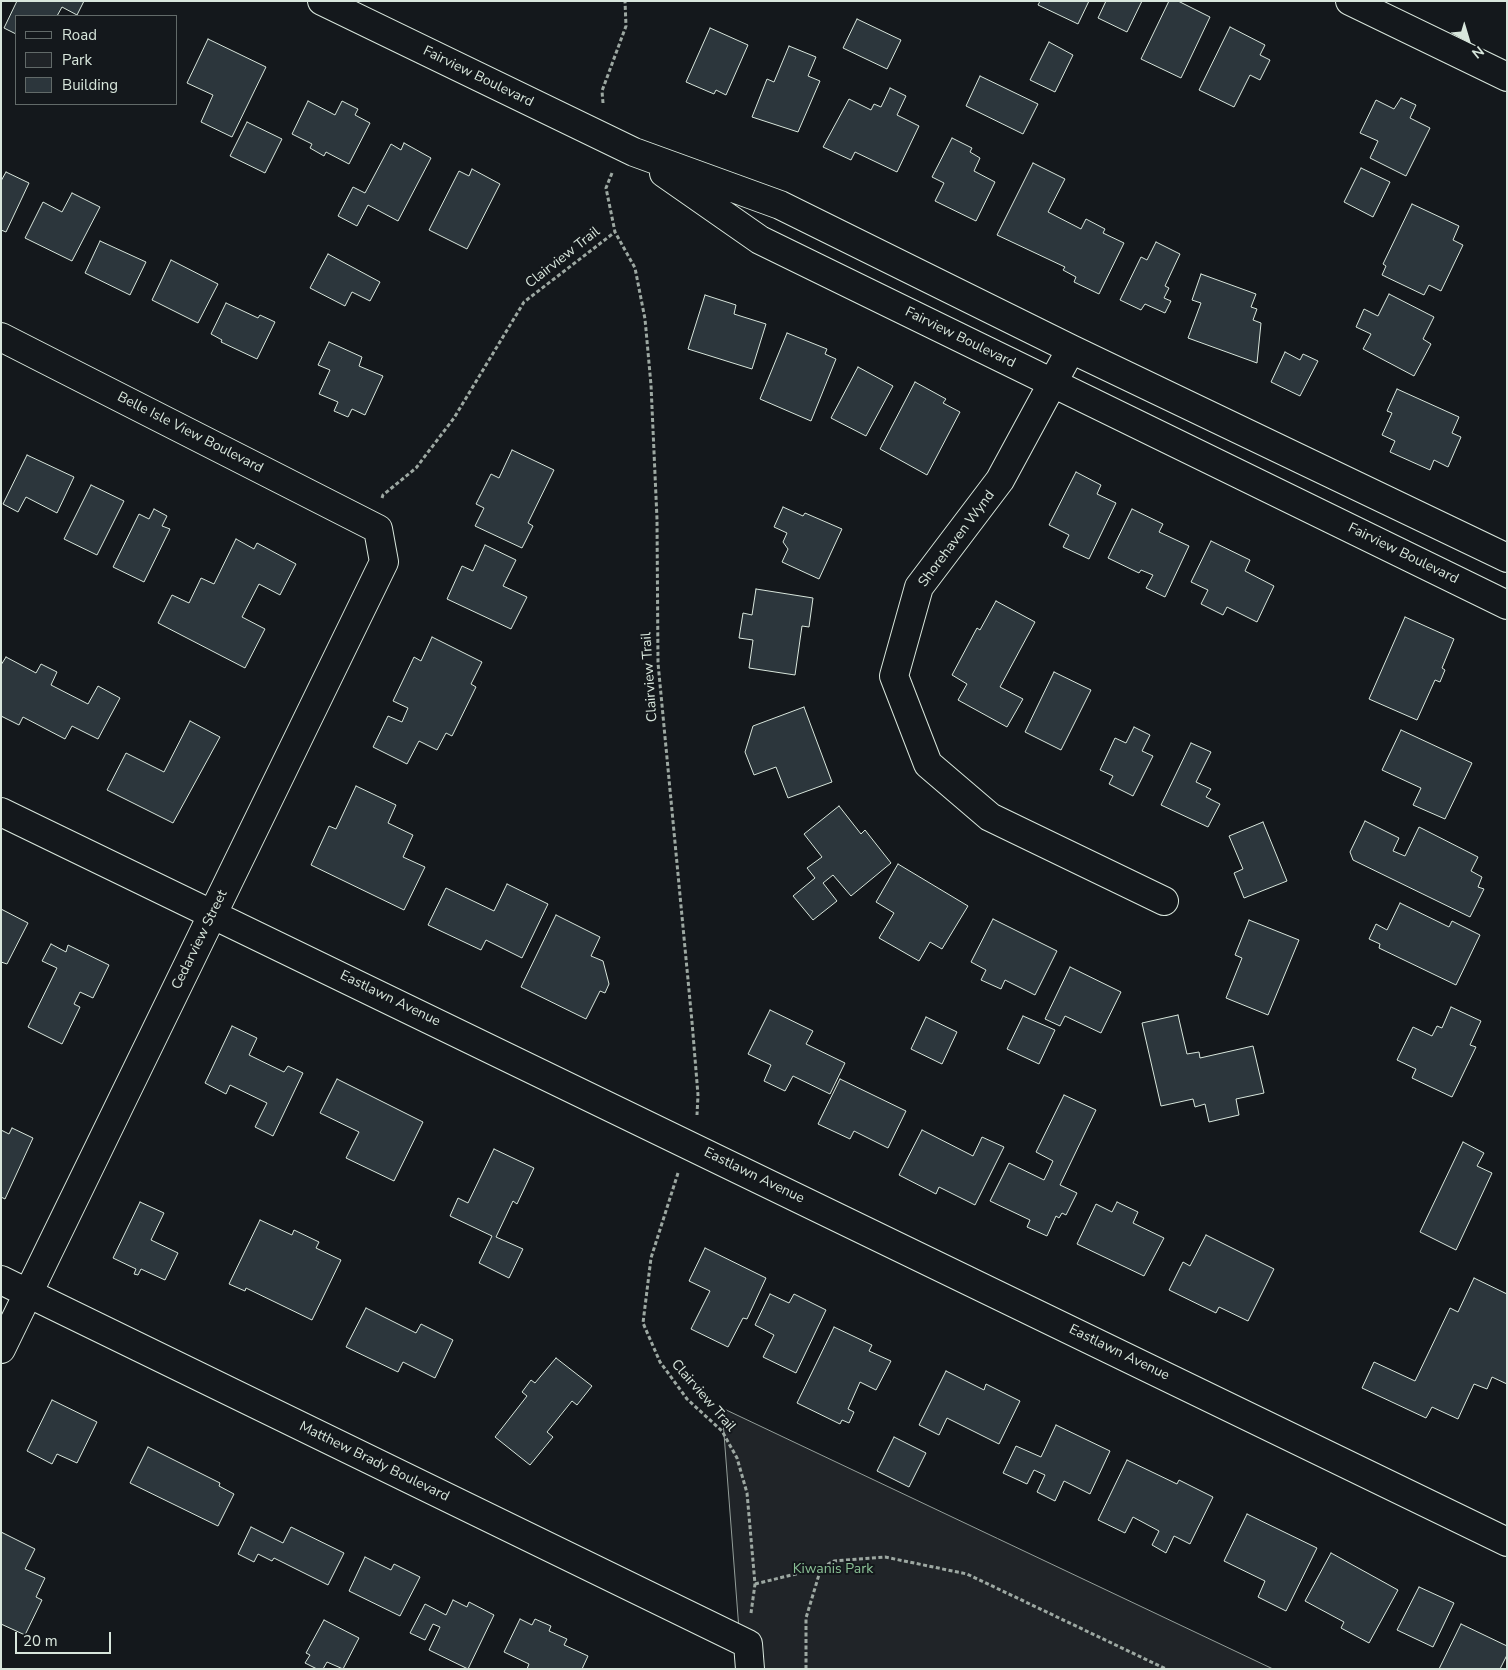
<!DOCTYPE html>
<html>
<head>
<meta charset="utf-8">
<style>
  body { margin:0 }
  #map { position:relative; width:1508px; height:1670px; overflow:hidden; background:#14181c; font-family:"Nunito Sans",sans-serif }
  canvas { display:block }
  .frame { position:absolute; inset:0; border:2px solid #d8e6dc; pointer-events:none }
  .legend { position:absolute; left:15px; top:15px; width:162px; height:90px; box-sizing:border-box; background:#14181c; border:1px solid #626a69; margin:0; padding:6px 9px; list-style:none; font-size:15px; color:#d8e6dc }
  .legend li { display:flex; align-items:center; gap:10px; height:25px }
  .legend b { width:25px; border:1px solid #626a69 }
  .north { position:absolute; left:1443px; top:15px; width:50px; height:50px; -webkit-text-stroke:4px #14181c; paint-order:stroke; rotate:141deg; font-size:14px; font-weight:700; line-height:20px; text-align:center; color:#d8e6dc }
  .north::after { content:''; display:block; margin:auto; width:18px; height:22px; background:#d8e6dc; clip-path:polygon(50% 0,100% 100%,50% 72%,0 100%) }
  .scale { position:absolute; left:15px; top:1632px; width:96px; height:22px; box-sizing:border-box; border:2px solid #d8e6dc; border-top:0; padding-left:6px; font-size:15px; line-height:18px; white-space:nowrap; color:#d8e6dc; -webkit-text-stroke:4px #14181c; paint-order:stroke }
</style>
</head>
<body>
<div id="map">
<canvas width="1508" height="1670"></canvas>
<div class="frame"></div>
<ul class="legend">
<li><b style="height:6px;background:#14181c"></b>Road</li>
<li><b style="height:14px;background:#202428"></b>Park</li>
<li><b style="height:14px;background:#2c363c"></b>Building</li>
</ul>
<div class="north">N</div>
<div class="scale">20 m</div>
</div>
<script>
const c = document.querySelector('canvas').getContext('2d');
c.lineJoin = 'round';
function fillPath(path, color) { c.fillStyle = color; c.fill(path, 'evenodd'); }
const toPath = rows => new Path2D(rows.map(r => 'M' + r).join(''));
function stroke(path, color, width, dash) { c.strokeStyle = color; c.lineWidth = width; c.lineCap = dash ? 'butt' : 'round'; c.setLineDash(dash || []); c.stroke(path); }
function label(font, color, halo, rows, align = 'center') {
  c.font = font + ' "Nunito Sans",sans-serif'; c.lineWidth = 4; c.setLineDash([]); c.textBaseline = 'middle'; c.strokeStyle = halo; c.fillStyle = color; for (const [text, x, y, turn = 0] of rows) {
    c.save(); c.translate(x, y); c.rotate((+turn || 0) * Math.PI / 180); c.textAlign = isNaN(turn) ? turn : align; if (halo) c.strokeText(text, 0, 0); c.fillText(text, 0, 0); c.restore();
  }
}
const green = toPath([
  [722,1408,1273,1669,742,1669,722,1408]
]);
const building = toPath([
  [17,1,84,1,77,15,62,7,57,16,16,16,16,34,4,28,17,1],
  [1040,1,1089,1,1078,24,1038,5,1040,1],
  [1106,1,1142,1,1127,32,1098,18,1106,1],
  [1169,1,1178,1,1210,17,1181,78,1141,59,1169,1],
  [857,19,901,40,887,69,843,48,857,19],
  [1230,27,1265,45,1260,55,1270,60,1260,80,1250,75,1234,107,1199,90,1230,27],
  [710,28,748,45,726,95,716,90,714,94,686,82,710,28],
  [208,39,266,67,232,137,201,122,213,95,187,83,208,39],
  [1049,42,1073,55,1055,92,1030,80,1049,42],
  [789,46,816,57,808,76,820,81,798,132,752,117,767,79,774,82,789,46],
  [980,76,1038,104,1023,134,966,106,980,76],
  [890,88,906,96,897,115,919,126,897,172,855,152,851,160,823,147,849,99,871,110,874,104,881,107,890,88],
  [1401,98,1416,105,1410,118,1430,128,1406,176,1370,158,1378,141,1360,133,1376,100,1394,109,1401,98],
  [308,101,335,115,342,101,358,109,355,115,370,123,349,164,326,152,324,156,310,148,312,144,292,134,308,101],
  [247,122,282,139,265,173,230,156,247,122],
  [952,138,972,148,970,152,980,158,974,171,995,182,976,221,935,201,944,183,932,177,952,138],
  [404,143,431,158,398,221,368,205,357,226,338,216,353,187,365,193,391,144,401,150,404,143],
  [1033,163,1065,179,1048,212,1081,229,1086,219,1105,229,1103,233,1124,243,1099,294,1074,282,1076,277,1063,270,1065,267,997,235,1033,163],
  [1361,168,1390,182,1373,217,1344,202,1361,168],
  [472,169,500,184,467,249,429,230,459,171,469,176,472,169],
  [6,172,29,183,6,232,1,230,1,181,6,172],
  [72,193,100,207,72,261,25,238,43,202,62,212,72,193],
  [1412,204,1459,226,1453,240,1463,245,1441,291,1429,285,1424,295,1382,275,1386,266,1383,264,1412,204],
  [100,241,146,262,130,295,85,273,100,241],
  [1156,242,1180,254,1165,286,1169,288,1164,298,1171,301,1165,313,1145,304,1141,310,1120,300,1141,257,1147,260,1156,242],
  [328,254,380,282,370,301,352,292,345,306,310,288,328,254],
  [171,260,218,284,198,323,152,300,171,260],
  [1201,274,1256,294,1251,307,1257,309,1253,320,1261,323,1257,363,1188,338,1201,303,1192,300,1201,274],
  [1389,294,1434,317,1423,339,1431,344,1414,376,1363,349,1371,334,1356,327,1364,309,1378,316,1389,294],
  [705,295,736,305,734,314,766,324,752,369,688,349,705,295],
  [226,303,258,318,260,315,275,322,257,359,221,342,222,340,211,334,226,303],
  [787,333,827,349,825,354,836,359,811,421,760,399,787,333],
  [329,342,362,357,359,366,383,376,365,415,352,409,348,417,334,411,338,402,319,394,330,370,318,365,329,342],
  [1285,352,1300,360,1303,354,1318,361,1300,396,1271,382,1285,352],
  [858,367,893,386,866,436,831,418,858,367],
  [915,382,946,399,943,403,960,412,927,475,880,449,915,382],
  [1397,389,1459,417,1452,433,1461,437,1448,467,1434,460,1430,470,1390,452,1395,441,1382,435,1392,413,1387,411,1397,389],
  [512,450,554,470,528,523,533,526,522,548,475,526,484,508,476,504,491,474,499,478,512,450],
  [27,455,74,477,57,513,26,497,18,512,3,504,27,455],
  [1076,472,1101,485,1097,494,1116,503,1089,559,1063,547,1069,535,1049,525,1076,472],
  [91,485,124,501,97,555,64,539,91,485],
  [783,507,803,516,805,513,842,529,819,579,782,562,788,549,783,542,787,533,774,527,783,507],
  [154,509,167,516,162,526,170,529,144,582,113,567,139,514,149,519,154,509],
  [1132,509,1163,524,1159,532,1189,546,1165,597,1146,588,1153,575,1141,570,1139,573,1108,558,1132,509],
  [236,539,254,549,257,543,296,564,280,595,259,584,242,617,265,629,245,668,158,623,172,595,189,603,201,578,214,584,236,539],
  [1211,541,1250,560,1245,571,1274,586,1257,622,1227,607,1223,615,1201,604,1208,590,1191,582,1211,541],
  [485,545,516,560,503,586,527,597,511,629,447,599,462,566,473,571,485,545],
  [756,589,813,598,809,627,802,626,795,675,749,668,753,640,739,638,743,613,752,615,756,589],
  [996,601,1035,622,1000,687,1023,699,1007,727,958,700,967,684,952,675,977,628,980,630,996,601],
  [1405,617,1454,639,1442,668,1445,670,1440,682,1435,680,1417,720,1369,699,1405,617],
  [432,637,482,662,471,684,476,687,452,736,446,733,437,750,419,741,407,764,373,747,388,716,402,722,408,708,393,701,414,657,421,661,432,637],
  [6,657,36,673,41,664,57,672,51,685,88,704,98,686,120,698,98,739,72,726,65,739,23,717,19,725,1,716,1,665,6,657],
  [1054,672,1091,690,1061,750,1025,732,1054,672],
  [804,707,832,782,788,798,776,767,754,775,745,752,753,726,804,707],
  [190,721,220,737,173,823,107,790,126,753,164,772,190,721],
  [1134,727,1150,735,1142,751,1153,756,1133,796,1109,784,1113,776,1100,770,1115,738,1126,743,1134,727],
  [1401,730,1472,763,1445,819,1413,805,1421,788,1382,770,1401,730],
  [1191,743,1211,752,1196,782,1211,789,1206,797,1220,804,1208,827,1161,805,1191,743],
  [356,786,396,805,388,823,413,835,403,857,425,867,404,910,311,865,329,826,336,829,356,786],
  [839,806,861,834,865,830,891,863,851,896,833,875,823,883,837,901,813,920,793,896,815,878,807,868,822,857,804,834,839,806],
  [1365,821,1399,838,1393,851,1405,856,1419,827,1478,857,1471,871,1482,877,1478,887,1484,889,1470,917,1353,860,1350,852,1365,821],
  [1263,822,1287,881,1244,898,1234,873,1243,869,1229,836,1263,822],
  [898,864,968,906,942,949,930,942,919,961,879,938,894,913,876,902,898,864],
  [507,884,548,904,522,958,486,940,481,950,428,925,446,888,494,911,507,884],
  [1400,903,1449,927,1452,921,1480,935,1456,985,1379,948,1380,944,1369,939,1376,924,1387,930,1400,903],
  [1,909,28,923,7,964,1,962,1,909],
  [556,915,600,937,591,956,603,961,609,984,605,993,600,991,586,1019,521,987,556,915],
  [993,919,1057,951,1035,995,1005,980,1001,989,981,980,986,970,971,962,993,919],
  [1249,920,1299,940,1268,1015,1226,998,1242,958,1235,955,1249,920],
  [51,944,66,952,68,945,109,965,93,998,80,992,74,1004,80,1007,62,1044,28,1027,57,968,42,961,51,944],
  [1070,967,1121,992,1101,1033,1065,1016,1060,1026,1045,1019,1070,967],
  [1451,1007,1481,1021,1470,1045,1476,1047,1452,1097,1412,1078,1416,1069,1397,1060,1413,1027,1432,1036,1437,1026,1442,1028,1451,1007],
  [770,1010,813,1031,806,1044,845,1063,830,1094,793,1076,785,1091,764,1081,771,1065,748,1054,770,1010],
  [1178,1015,1187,1054,1199,1052,1200,1058,1253,1046,1264,1093,1236,1099,1239,1115,1209,1122,1205,1104,1195,1107,1193,1099,1161,1106,1142,1023,1178,1015],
  [1023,1016,1055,1030,1039,1064,1007,1049,1023,1016],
  [926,1017,957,1032,942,1064,911,1049,926,1017],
  [232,1026,257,1038,249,1055,284,1072,288,1066,303,1073,273,1136,255,1127,267,1103,230,1085,226,1094,205,1083,232,1026],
  [337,1079,423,1122,394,1181,346,1158,359,1132,320,1113,337,1079],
  [840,1079,906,1111,888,1148,854,1131,850,1139,818,1124,840,1079],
  [1064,1095,1096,1110,1060,1185,1077,1193,1066,1215,1062,1213,1059,1218,1056,1216,1047,1236,1027,1227,1030,1220,990,1201,1009,1163,1044,1180,1053,1161,1036,1152,1064,1095],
  [12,1128,33,1138,5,1199,1,1197,1,1130,9,1134,12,1128],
  [922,1130,973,1156,982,1137,1004,1147,975,1205,939,1187,936,1194,899,1175,922,1130],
  [1463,1142,1484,1153,1477,1166,1492,1173,1456,1250,1420,1232,1463,1142],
  [494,1149,534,1168,517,1204,513,1201,496,1237,523,1249,509,1278,479,1263,492,1236,450,1216,458,1198,468,1203,494,1149],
  [140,1202,164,1213,151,1240,178,1253,165,1280,141,1269,138,1275,134,1274,136,1269,113,1258,140,1202],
  [1117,1202,1138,1212,1133,1223,1164,1238,1144,1276,1077,1244,1096,1204,1112,1212,1117,1202],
  [260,1220,292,1235,294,1230,319,1242,316,1248,341,1260,312,1320,246,1288,245,1291,229,1284,260,1220],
  [1206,1235,1274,1269,1248,1321,1219,1307,1216,1313,1169,1290,1183,1262,1190,1266,1206,1235],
  [705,1248,766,1278,747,1319,743,1318,728,1347,691,1329,710,1291,689,1281,705,1248],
  [1474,1278,1507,1294,1507,1384,1492,1377,1487,1389,1474,1384,1458,1419,1432,1407,1426,1418,1362,1388,1374,1362,1415,1381,1450,1308,1458,1312,1474,1278],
  [770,1294,789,1303,794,1294,826,1310,796,1373,763,1357,774,1335,755,1325,770,1294],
  [366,1308,416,1333,421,1324,453,1340,435,1378,403,1362,398,1372,346,1347,366,1308],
  [834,1327,872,1345,869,1351,891,1361,876,1390,860,1382,848,1409,854,1412,849,1423,842,1420,840,1424,797,1403,834,1327],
  [556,1358,592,1386,577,1405,572,1401,547,1432,553,1437,530,1465,495,1437,527,1396,522,1392,531,1380,535,1383,556,1358],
  [946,1371,984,1390,986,1384,1020,1401,999,1444,947,1418,939,1435,919,1425,946,1371],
  [52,1400,97,1422,77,1463,57,1454,52,1464,27,1451,52,1400],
  [1056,1425,1110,1451,1090,1494,1064,1481,1055,1501,1037,1492,1045,1475,1034,1470,1027,1484,1003,1473,1016,1446,1041,1457,1056,1425],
  [894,1437,926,1453,909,1487,877,1471,894,1437],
  [148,1447,220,1483,219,1486,234,1494,218,1526,130,1483,148,1447],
  [1127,1460,1177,1484,1179,1480,1213,1497,1190,1544,1174,1536,1166,1553,1152,1545,1159,1531,1133,1517,1125,1533,1098,1520,1127,1460],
  [1247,1514,1317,1548,1286,1611,1258,1597,1265,1581,1224,1561,1247,1514],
  [251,1527,283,1543,291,1527,344,1553,328,1585,274,1558,272,1561,258,1554,254,1562,238,1554,251,1527],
  [1,1532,35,1549,25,1569,45,1578,36,1597,42,1600,25,1635,1,1624,1,1532],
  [1331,1553,1398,1590,1369,1643,1341,1628,1344,1622,1305,1601,1331,1553],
  [365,1557,391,1570,394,1564,420,1577,400,1616,349,1591,365,1557],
  [1419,1587,1454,1603,1433,1647,1397,1630,1419,1587],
  [453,1600,467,1607,469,1602,494,1615,468,1669,429,1650,440,1627,433,1624,425,1640,410,1633,425,1604,446,1615,453,1600],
  [520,1619,532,1625,535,1619,551,1626,549,1631,567,1639,564,1645,588,1656,582,1669,527,1669,529,1664,504,1652,520,1619],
  [324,1620,359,1638,343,1669,327,1662,323,1669,317,1669,305,1663,310,1655,306,1653,324,1620],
  [1461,1624,1507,1646,1507,1655,1500,1669,1439,1669,1461,1624]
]);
const path = toPath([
  [603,103,602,91,626,26,625,1],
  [612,173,606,188,615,232,635,268,645,319,651,385,657,519,658,663,692,1022,698,1095,697,1115],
  [382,498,383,495,416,468,454,418,524,302,615,232],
  [678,1173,651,1258,643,1323,660,1362,687,1399,722,1431,737,1458,747,1493,755,1584,751,1613],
  [755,1584,820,1568],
  [806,1669,806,1618,821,1568,834,1561,885,1557,967,1574,1166,1669]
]);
const minor = toPath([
  [322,1,634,152,780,205,1071,349,1507,558],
  [1350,1,1507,77],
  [664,173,760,240,1507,605],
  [1,337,378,529,384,562,1,1349],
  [1071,349,1000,480,919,587,894,676,928,764,990,817,1164,901],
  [1,812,1507,1542],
  [1,1280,748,1644,750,1669]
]);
const streetNames = [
  ["Fairview Boulevard",478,77,26],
  ["Clairview Trail",563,258,-38],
  ["Fairview Boulevard",960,338,26],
  ["Belle Isle View Boulevard",190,433,27],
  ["Shorehaven Wynd",957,539,-53],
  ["Fairview Boulevard",1403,554,26],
  ["Clairview Trail",650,677,-94],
  ["Cedarview Street",200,940,-64],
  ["Eastlawn Avenue",390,999,26],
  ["Eastlawn Avenue",754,1176,26],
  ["Eastlawn Avenue",1119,1353,26],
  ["Clairview Trail",703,1396,49],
  ["Matthew Brady Boulevard",374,1462,26]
];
const parkNames = [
  ["Kiwanis Park",833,1570]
];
fillPath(green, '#202428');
stroke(green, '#939e99', 1);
fillPath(building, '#2c363c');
stroke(building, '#d8e6dc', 1);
stroke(minor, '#d8e6dc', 30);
stroke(path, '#9da8a2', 3, [4, 2.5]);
stroke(minor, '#14181c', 28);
label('14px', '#d8e6dc', '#14181c', streetNames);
label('14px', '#8ac095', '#14181c', parkNames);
</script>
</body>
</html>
